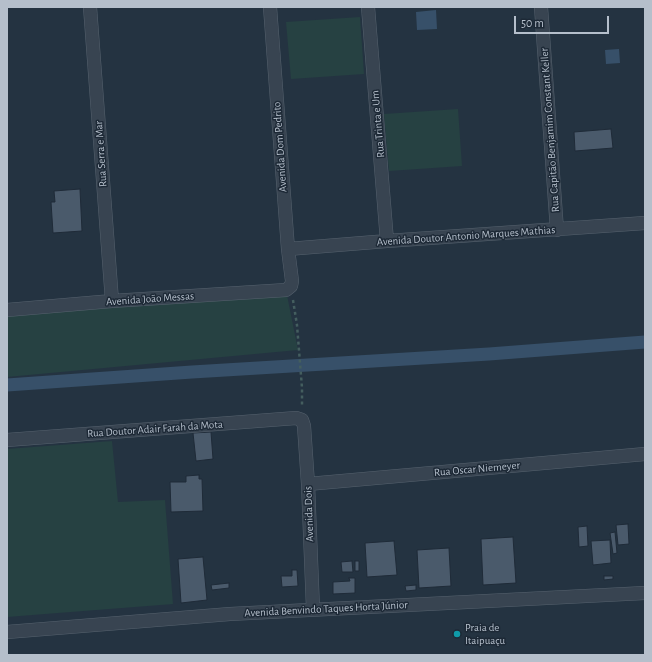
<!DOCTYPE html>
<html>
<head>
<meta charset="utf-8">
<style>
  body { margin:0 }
  #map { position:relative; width:652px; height:662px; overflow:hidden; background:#243341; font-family:"Alegreya Sans",sans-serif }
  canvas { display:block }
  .frame { position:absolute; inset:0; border:8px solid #b5bfcb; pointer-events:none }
  .scale { position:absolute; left:514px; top:16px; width:95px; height:18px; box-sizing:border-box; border:2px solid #b5bfcb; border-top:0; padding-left:5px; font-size:12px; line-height:14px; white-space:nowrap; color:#b5bfcb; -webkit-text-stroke:3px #1d2936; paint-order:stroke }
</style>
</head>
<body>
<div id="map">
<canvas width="652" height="662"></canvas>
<div class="frame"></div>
<div class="scale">50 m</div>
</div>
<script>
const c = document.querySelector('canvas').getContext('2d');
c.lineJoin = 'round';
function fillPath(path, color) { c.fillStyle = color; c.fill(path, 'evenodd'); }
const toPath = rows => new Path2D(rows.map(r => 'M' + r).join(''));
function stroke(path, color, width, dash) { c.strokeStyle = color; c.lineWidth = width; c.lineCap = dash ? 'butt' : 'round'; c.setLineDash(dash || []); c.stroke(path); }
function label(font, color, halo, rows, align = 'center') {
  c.font = font + ' "Alegreya Sans",sans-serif'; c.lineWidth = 3; c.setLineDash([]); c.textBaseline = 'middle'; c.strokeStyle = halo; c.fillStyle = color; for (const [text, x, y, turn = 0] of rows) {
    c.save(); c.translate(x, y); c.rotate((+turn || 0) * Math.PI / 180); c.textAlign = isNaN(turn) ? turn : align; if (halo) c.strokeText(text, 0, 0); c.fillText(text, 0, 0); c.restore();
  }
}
const green = toPath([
  [360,17,364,74,291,79,286,22],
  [458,109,462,166,389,171,384,114],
  [286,290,298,350,7,377,7,312],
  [112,441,118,502,165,500,173,604,7,617,7,449]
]);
const water = toPath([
  [436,10,437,29,417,30,416,12],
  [619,49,620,63,606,64,605,50]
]);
const canal = toPath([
  [7,385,192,372,489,354,645,342]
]);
const building = toPath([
  [611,129,613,148,575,151,574,132,611,129],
  [80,189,82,231,53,233,51,202,55,202,54,191,80,189],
  [211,432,213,459,196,461,193,433,211,432],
  [199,475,199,479,202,479,203,511,171,512,170,482,186,482,186,476,199,475],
  [628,524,629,544,618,545,616,525,628,524],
  [587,526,588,546,579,547,578,527,587,526],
  [615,532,617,553,613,554,610,533,615,532],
  [513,537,516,583,483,585,481,539,513,537],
  [610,540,611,563,593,565,591,541,610,540],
  [394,541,397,575,367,577,365,543,394,541],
  [449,548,451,586,419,588,417,550,449,548],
  [203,557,207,600,181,603,178,559,203,557],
  [352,561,353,572,342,572,341,562,352,561],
  [355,561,359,561,359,571,355,571,355,561],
  [292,570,297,570,298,586,282,587,281,576,292,576,292,570],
  [604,576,613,576,613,579,604,580,604,576],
  [349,578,355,578,355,593,333,594,333,582,350,581,349,578],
  [229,583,229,588,212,590,211,585,229,583],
  [416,585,416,590,406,591,405,586,416,585]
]);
const path = toPath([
  [293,300,297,325,302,388,302,407]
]);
const minor = toPath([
  [90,7,112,301],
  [368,7,387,241],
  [541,7,557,230],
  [288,249,387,241,645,223],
  [7,310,112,301,286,290,291,286,292,281,288,249,270,7],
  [7,440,296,418,302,420,304,426,308,484,313,609],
  [308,484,645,454],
  [7,632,230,614,645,593]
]);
const markers = [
  [457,634,4,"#0f9aa8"]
];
const streetNames = [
  ["Rua Trinta e Um",378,124,-95],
  ["Rua Capitão Benjamim Constant Keller",550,130,-94],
  ["Avenida Dom Pedrito",280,147,-94],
  ["Rua Serra e Mar",101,154,-94],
  ["Avenida Doutor Antonio Marques Mathias",466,236,-4],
  ["Avenida João Messas",150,299,-4],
  ["Rua Doutor Adair Farah da Mota",155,429,-4],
  ["Rua Oscar Niemeyer",477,469,-5],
  ["Avenida Dois",309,514,-92],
  ["Avenida Benvindo Taques Horta Júnior",326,609,-3]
];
const poiNames = [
  ["Praia de",465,628],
  ["Itaipuaçu",465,641]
];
fillPath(green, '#264142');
fillPath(water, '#375069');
stroke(canal, '#375069', 13);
fillPath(building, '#4a5a6b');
stroke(building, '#1f2b38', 1);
stroke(minor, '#56626e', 14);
stroke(path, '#445e5f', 2.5, [3, 3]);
stroke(minor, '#384451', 13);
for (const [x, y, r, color] of markers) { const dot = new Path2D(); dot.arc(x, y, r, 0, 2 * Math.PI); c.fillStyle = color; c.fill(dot); stroke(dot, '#1d2936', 1.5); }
label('11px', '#b5bfcb', '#1d2936', streetNames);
label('11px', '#b5bfcb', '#1d2936', poiNames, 'left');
</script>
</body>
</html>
